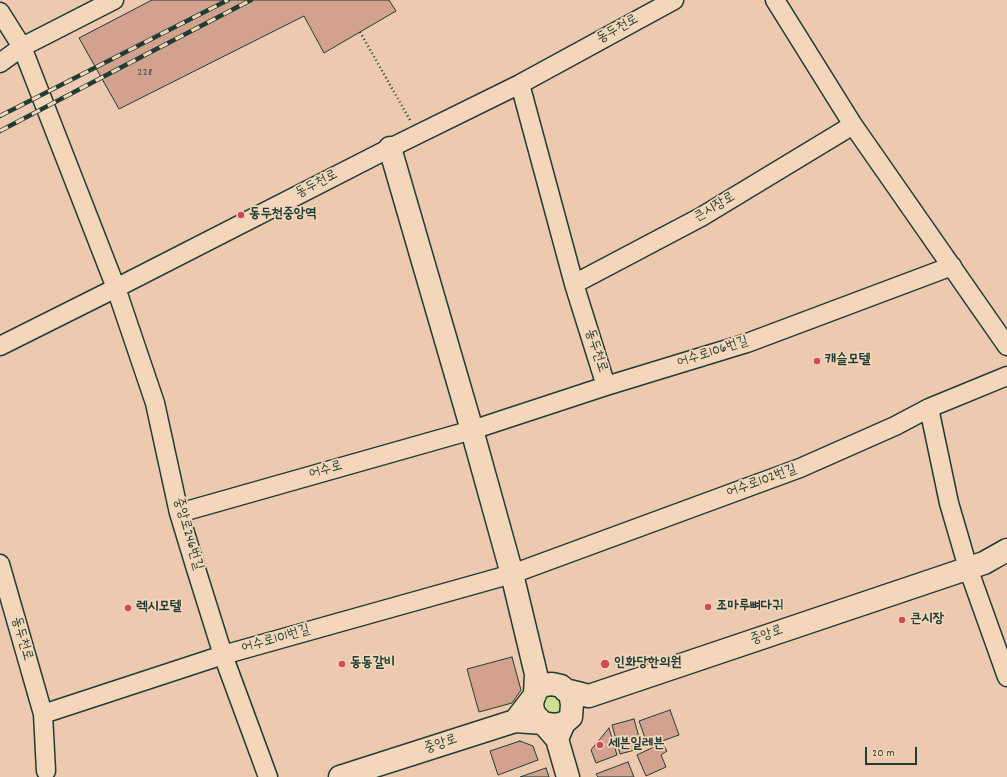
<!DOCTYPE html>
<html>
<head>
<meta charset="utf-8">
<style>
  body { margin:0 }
  #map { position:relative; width:1007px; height:777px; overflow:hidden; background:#edc9af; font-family:Dekko,sans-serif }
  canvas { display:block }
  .scale { position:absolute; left:865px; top:747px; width:52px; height:18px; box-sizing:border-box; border:2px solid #1f3d34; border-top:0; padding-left:5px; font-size:12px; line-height:14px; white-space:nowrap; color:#1f3d34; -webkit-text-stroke:3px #f4d7ba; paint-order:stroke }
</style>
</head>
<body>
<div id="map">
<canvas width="1007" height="777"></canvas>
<div class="scale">20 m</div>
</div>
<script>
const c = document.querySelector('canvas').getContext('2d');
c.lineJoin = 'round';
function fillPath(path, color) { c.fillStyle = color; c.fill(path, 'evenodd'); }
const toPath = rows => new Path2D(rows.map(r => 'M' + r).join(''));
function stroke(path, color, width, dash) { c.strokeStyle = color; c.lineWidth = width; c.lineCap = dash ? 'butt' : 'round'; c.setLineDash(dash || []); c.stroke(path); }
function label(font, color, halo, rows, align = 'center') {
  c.font = font + ' Dekko,"Poor Story",sans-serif'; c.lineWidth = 3.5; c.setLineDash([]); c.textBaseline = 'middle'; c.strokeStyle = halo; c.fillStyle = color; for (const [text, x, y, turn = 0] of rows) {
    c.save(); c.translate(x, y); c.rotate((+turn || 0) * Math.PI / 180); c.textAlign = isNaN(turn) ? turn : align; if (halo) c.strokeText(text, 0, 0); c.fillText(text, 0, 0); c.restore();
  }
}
const green = toPath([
  [546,688,570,706,549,722,538,695]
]);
const building = toPath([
  [152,0,389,0,396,11,324,53,304,16,119,109,79,38,152,0],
  [512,657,521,690,512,703,479,712,467,669,512,657],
  [670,710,679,735,648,746,639,721,670,710],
  [634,719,642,748,620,754,612,725,634,719],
  [609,728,617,755,596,763,591,750,609,728],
  [520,741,533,746,538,760,498,775,490,751,520,741],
  [662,743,667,751,661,755,666,767,646,776,637,755,662,743],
  [628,762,634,777,598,777,596,774,628,762],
  [546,768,549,777,520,777,546,768]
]);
const path = toPath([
  [360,32,410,120]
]);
const street = toPath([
  [775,0,853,125,1007,346],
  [0,12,22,47,114,0],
  [0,63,22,47,116,288,155,403,179,513,196,569,223,655,268,777],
  [520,84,574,284,606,386],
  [574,284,701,217,853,125],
  [0,346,116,288,390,148,520,84,674,0],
  [929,408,949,503,968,568,1007,677],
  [179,513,472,430,606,386,747,343,952,266],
  [0,564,43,714,46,771],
  [43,714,223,655,512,574,800,468,895,426,929,408,1007,376]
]);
const secondary = toPath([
  [390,148,472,430,512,574,536,674,535,695,515,721],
  [552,684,561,686,570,694,572,704,571,717,564,723,555,725,543,723,536,716,533,711,532,703,536,690,544,685,552,684],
  [565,690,589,696,984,563,1007,550],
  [563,725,557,739,568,777],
  [340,777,515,721,543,723,557,739]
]);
const rail = toPath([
  [0,116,228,0],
  [0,131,118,69,251,0]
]);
const markers = [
  [241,215,4,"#d1495b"],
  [817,361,4,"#d1495b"],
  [708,607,4,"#d1495b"],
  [128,608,4,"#d1495b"],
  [902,620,4,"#d1495b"],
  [342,664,4,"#d1495b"],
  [605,664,5,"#d1495b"],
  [600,745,4,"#d1495b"]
];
const numberNames = [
  ["228",145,73]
];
const streetNames = [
  ["동두천로",618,30,-29],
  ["동두천로",317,185,-27],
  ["큰시장로",715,208,-30],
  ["동두천로",595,351,72],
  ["어수로106번길",713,353,-18],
  ["어수로",326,471,-16],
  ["어수로102번길",762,482,-20],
  ["중앙로246번길",187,534,74],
  ["중앙로",767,636,-19],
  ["동두천로",21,639,74],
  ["어수로101번길",276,640,-16],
  ["중앙로",441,745,-18]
];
const poiNames = [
  ["동두천중앙역",249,215],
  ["캐슬모텔",825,361],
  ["조마루뼈다귀",716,607],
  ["렉시모텔",136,608],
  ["큰시장",910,620],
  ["동동갈비",350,664],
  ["인화당한의원",614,664],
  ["세븐일레븐",608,745]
];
fillPath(green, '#d0de91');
fillPath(building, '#d3a28e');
stroke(building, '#1f3d34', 1);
stroke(street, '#1f3d34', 21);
stroke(secondary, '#1f3d34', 25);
stroke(path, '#1f3d34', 2.5, [1, 3]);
stroke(street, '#f4d7ba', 18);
stroke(secondary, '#f4d7ba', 22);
stroke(rail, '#1f3d34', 4.5);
stroke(rail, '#f4d7ba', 3, [9]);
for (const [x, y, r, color] of markers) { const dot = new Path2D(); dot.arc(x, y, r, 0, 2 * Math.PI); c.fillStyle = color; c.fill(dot); stroke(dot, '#f4d7ba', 1.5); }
label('12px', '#4c564a', null, numberNames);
label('14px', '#1f3d34', '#f4d7ba', streetNames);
label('bold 14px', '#1f3d34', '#f4d7ba', poiNames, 'left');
</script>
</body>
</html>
